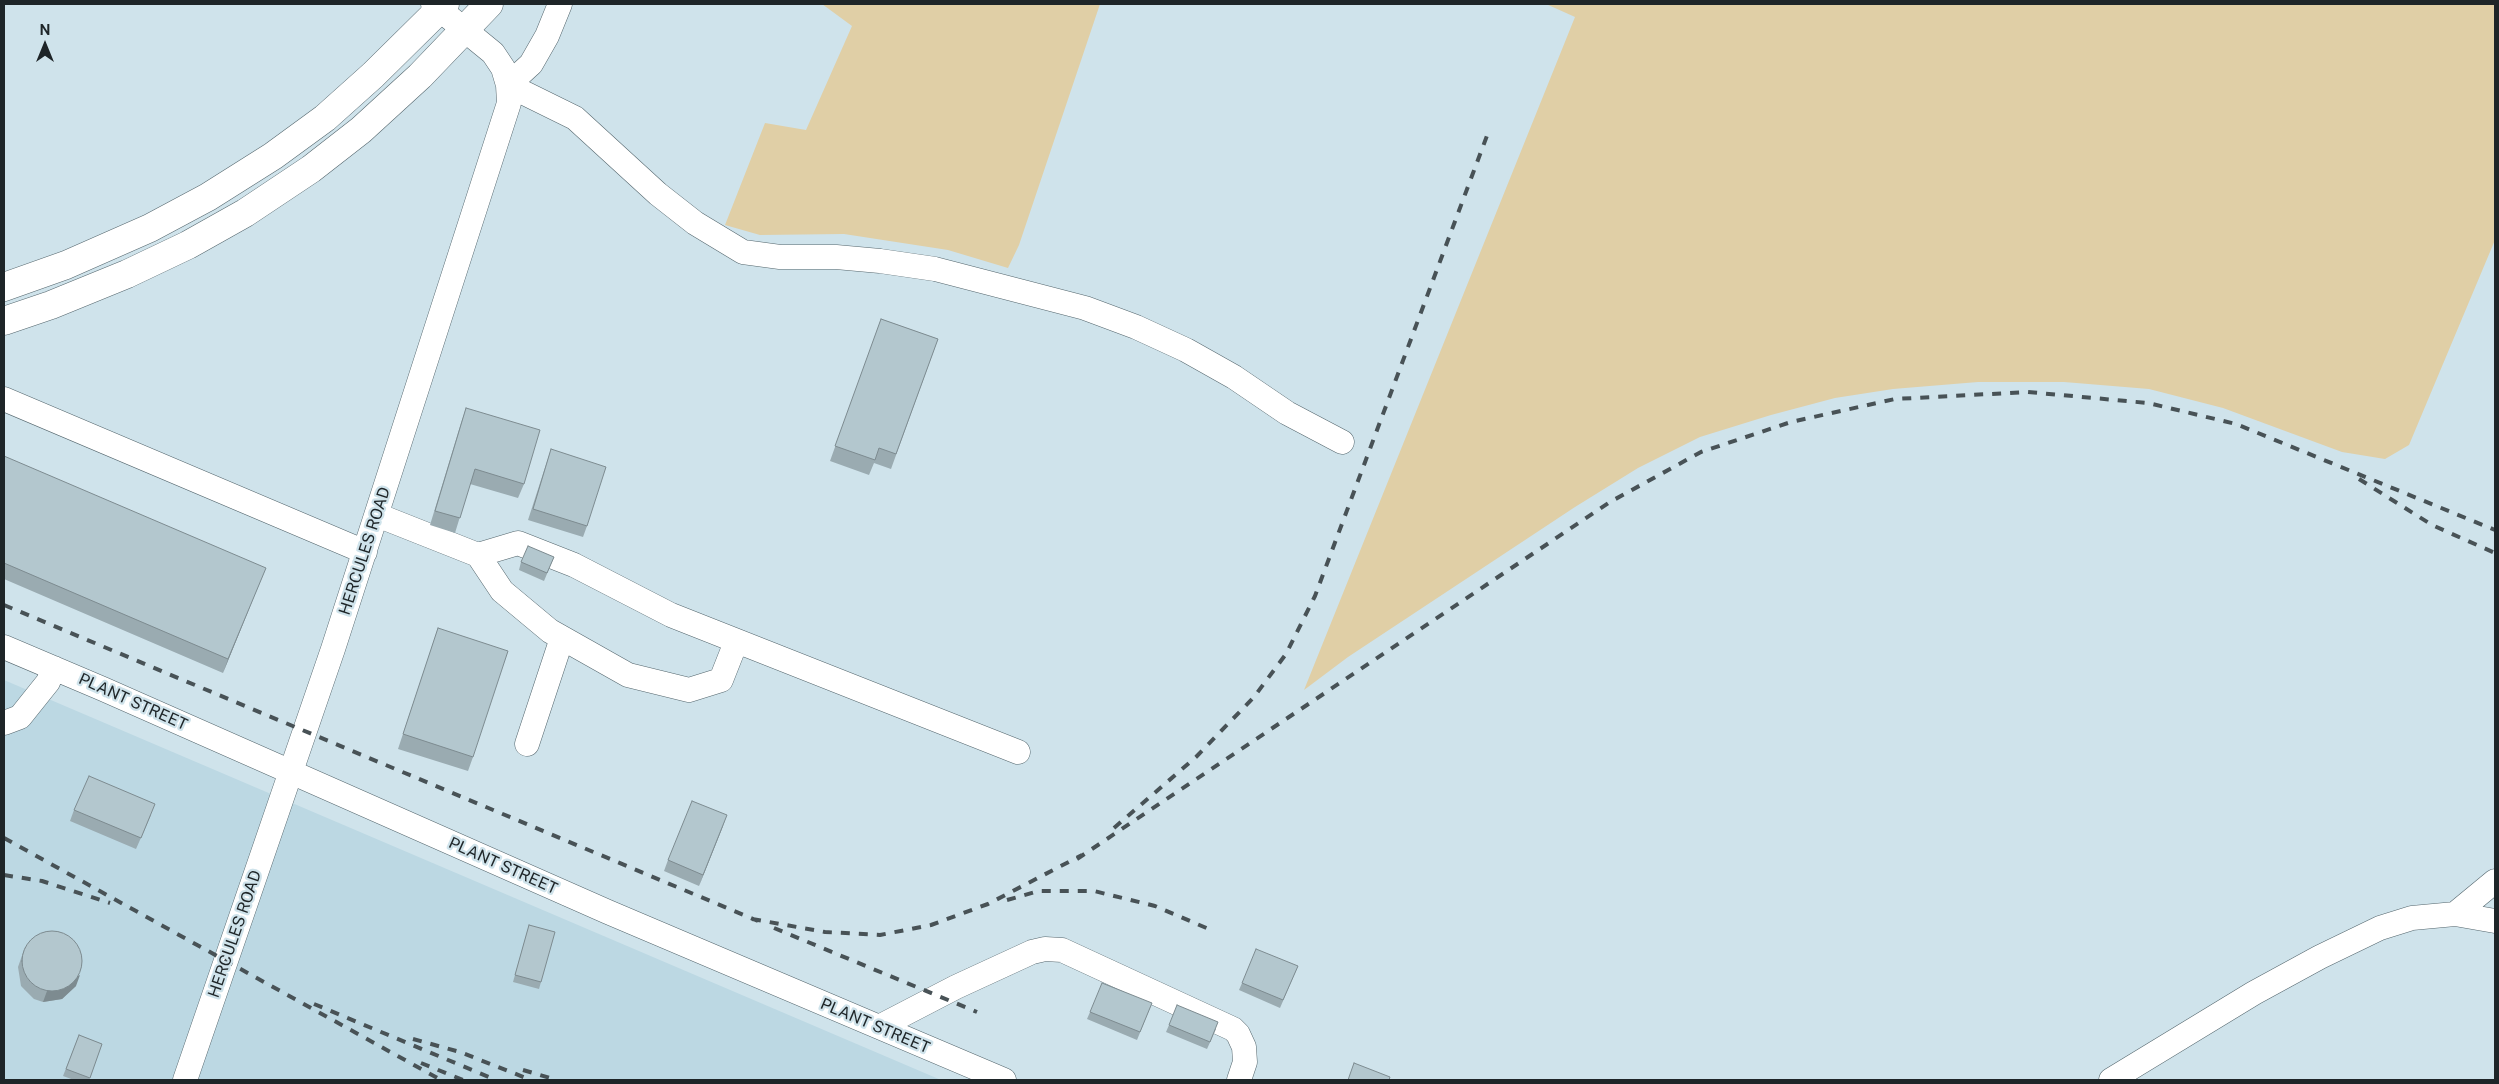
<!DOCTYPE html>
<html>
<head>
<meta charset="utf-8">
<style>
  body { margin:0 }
  #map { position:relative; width:2499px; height:1084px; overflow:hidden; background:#cfe3eb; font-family:"Public Sans",sans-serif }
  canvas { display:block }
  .frame { position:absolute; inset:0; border:5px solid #1e2528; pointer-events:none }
  .north { position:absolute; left:20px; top:20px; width:50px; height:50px; -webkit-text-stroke:4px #cfe3eb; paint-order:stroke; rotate:0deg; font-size:14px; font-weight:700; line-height:20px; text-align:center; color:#1e2528 }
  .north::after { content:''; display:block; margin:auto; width:18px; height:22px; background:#1e2528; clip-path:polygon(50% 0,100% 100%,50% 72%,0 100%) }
</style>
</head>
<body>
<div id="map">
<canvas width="2499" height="1084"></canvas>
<div class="frame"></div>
<div class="north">N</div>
</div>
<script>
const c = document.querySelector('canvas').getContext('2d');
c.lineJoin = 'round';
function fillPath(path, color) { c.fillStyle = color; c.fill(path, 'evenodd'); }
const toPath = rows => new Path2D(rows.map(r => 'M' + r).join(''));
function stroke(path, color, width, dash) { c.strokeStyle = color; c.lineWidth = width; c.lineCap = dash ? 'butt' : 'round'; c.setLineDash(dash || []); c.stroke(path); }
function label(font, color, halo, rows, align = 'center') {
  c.font = font + ' "Public Sans",sans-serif'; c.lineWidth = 4.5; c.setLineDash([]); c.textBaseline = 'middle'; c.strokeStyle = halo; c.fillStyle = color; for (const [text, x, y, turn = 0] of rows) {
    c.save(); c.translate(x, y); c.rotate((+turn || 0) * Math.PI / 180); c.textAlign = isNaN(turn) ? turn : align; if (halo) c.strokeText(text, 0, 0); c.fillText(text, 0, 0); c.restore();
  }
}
const built = toPath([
  [4,680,941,1080,4,1080]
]);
const green = toPath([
  [822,4,1100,4,1019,245,1008,268,948,250,844,234,760,235,725,225,765,123,806,130,852,26],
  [1546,4,2495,4,2495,240,2409,445,2385,459,2342,452,2223,408,2149,389,2064,382,1978,382,1893,389,1835,398,1771,415,1700,437,1638,468,1575,507,1348,657,1304,690,1575,17]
]);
const minor = toPath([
  [560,4,547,36,531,64,508,85,575,118,658,194,695,223,743,252,780,257,836,257,880,261,935,269,1085,308,1136,327,1186,350,1234,377,1287,413,1342,442],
  [4,399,365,552],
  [377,515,478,555,518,543,574,565,671,615,1018,752],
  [478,555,502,591,550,631,628,675,689,690,721,680,736,642],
  [4,647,103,689,608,912,1004,1080],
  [4,723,20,717,48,682,54,668],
  [527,744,562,638],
  [2455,914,2495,921],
  [879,1027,956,987,1032,952,1045,949,1062,950,1233,1029,1238,1034,1244,1047,1245,1062,1239,1080],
  [185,1080,333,649,509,103,508,85,503,68,493,53,433,4],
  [2111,1080,2254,993,2320,957,2380,928,2412,918,2455,914,2495,881]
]);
const highway = toPath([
  [4,287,66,265,150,228,208,197,273,156,325,118,373,75,445,4],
  [4,321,51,305,127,274,188,245,245,213,311,169,361,130,420,76,489,4]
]);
const rail = toPath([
  [2359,479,2432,525,2495,553],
  [4,605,758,921],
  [1114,828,1196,757,1254,697,1286,654,1315,596,1488,133],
  [4,838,441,1080],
  [1077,859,1610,502,1701,452,1791,422,1895,399,2028,392,2148,403,2236,424,2495,530],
  [4,875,42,881,110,903],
  [1007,900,1039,891,1094,891,1155,906,1211,930],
  [752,919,825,932,880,935,931,925,988,904,1082,855],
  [774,928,977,1012],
  [314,1004,496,1080],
  [413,1039,460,1052,531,1080],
  [421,1063,463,1080],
  [523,1070,557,1080]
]);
const wall = toPath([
  [881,319,938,339,891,469,874,463,869,475,830,461],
  [466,408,524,484,518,498,470,484,455,533,430,525,461,423],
  [551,449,587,526,583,537,528,520],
  [4,456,260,582,223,673,4,579],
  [554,557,544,581,519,570,521,562],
  [438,628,473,757,468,771,398,749],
  [74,810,151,815,136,849,70,821],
  [723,826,699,886,664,871,668,860],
  [529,925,541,982,539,989,513,982],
  [25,947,76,986,62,999,43,1002,34,999,21,986,18,967],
  [1298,966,1280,1008,1239,990,1242,983],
  [1152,1003,1137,1040,1087,1019,1090,1012],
  [1169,1025,1216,1029,1207,1049,1166,1032],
  [79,1035,102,1044,89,1080,74,1080,63,1076]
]);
const shadedWall = toPath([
  [266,568,260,582,223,673,228,659],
  [727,815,723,826,699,886,703,875],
  [80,975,76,986,62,999,43,1002,47,991]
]);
const building = toPath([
  [881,319,938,339,896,454,879,448,875,460,835,446,881,319],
  [466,408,540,430,524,484,475,469,460,518,435,511,466,408],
  [551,449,606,467,587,526,533,509,551,449],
  [4,456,266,568,228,659,4,563,4,456],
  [528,546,554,557,547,573,521,562,528,546],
  [438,628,508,651,473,757,403,734,438,628],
  [89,776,155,804,141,838,74,810,89,776],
  [692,801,727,815,703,875,668,860,692,801],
  [529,925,555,932,541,982,515,975,529,925],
  '22 961a30 30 0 1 1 60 0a30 30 0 1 1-60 0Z',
  [1256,949,1298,966,1283,1000,1242,983,1256,949],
  [1102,983,1152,1003,1140,1032,1090,1012,1102,983],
  [1177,1005,1218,1022,1210,1042,1169,1025,1177,1005],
  [79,1035,102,1044,90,1078,66,1069,79,1035],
  [1354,1063,1390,1077,1389,1080,1348,1080,1354,1063]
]);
const streetNames = [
  ["HERCULES ROAD",365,551,-72],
  ["PLANT STREET",133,702,24],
  ["PLANT STREET",503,866,24],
  ["HERCULES ROAD",235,934,-71],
  ["PLANT STREET",875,1026,23]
];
fillPath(built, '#bcd8e3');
fillPath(green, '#e0cfa6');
stroke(minor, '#54666d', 25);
stroke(highway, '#54666d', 29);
stroke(minor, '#fff', 24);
stroke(highway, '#fff', 28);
stroke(rail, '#485256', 4, [9, 9]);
fillPath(wall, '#9aabb1');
fillPath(shadedWall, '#7d8b90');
fillPath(building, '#b3c7ce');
stroke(building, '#7d8b90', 1);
label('16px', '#1e2528', '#cfe3eb', streetNames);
</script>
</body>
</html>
